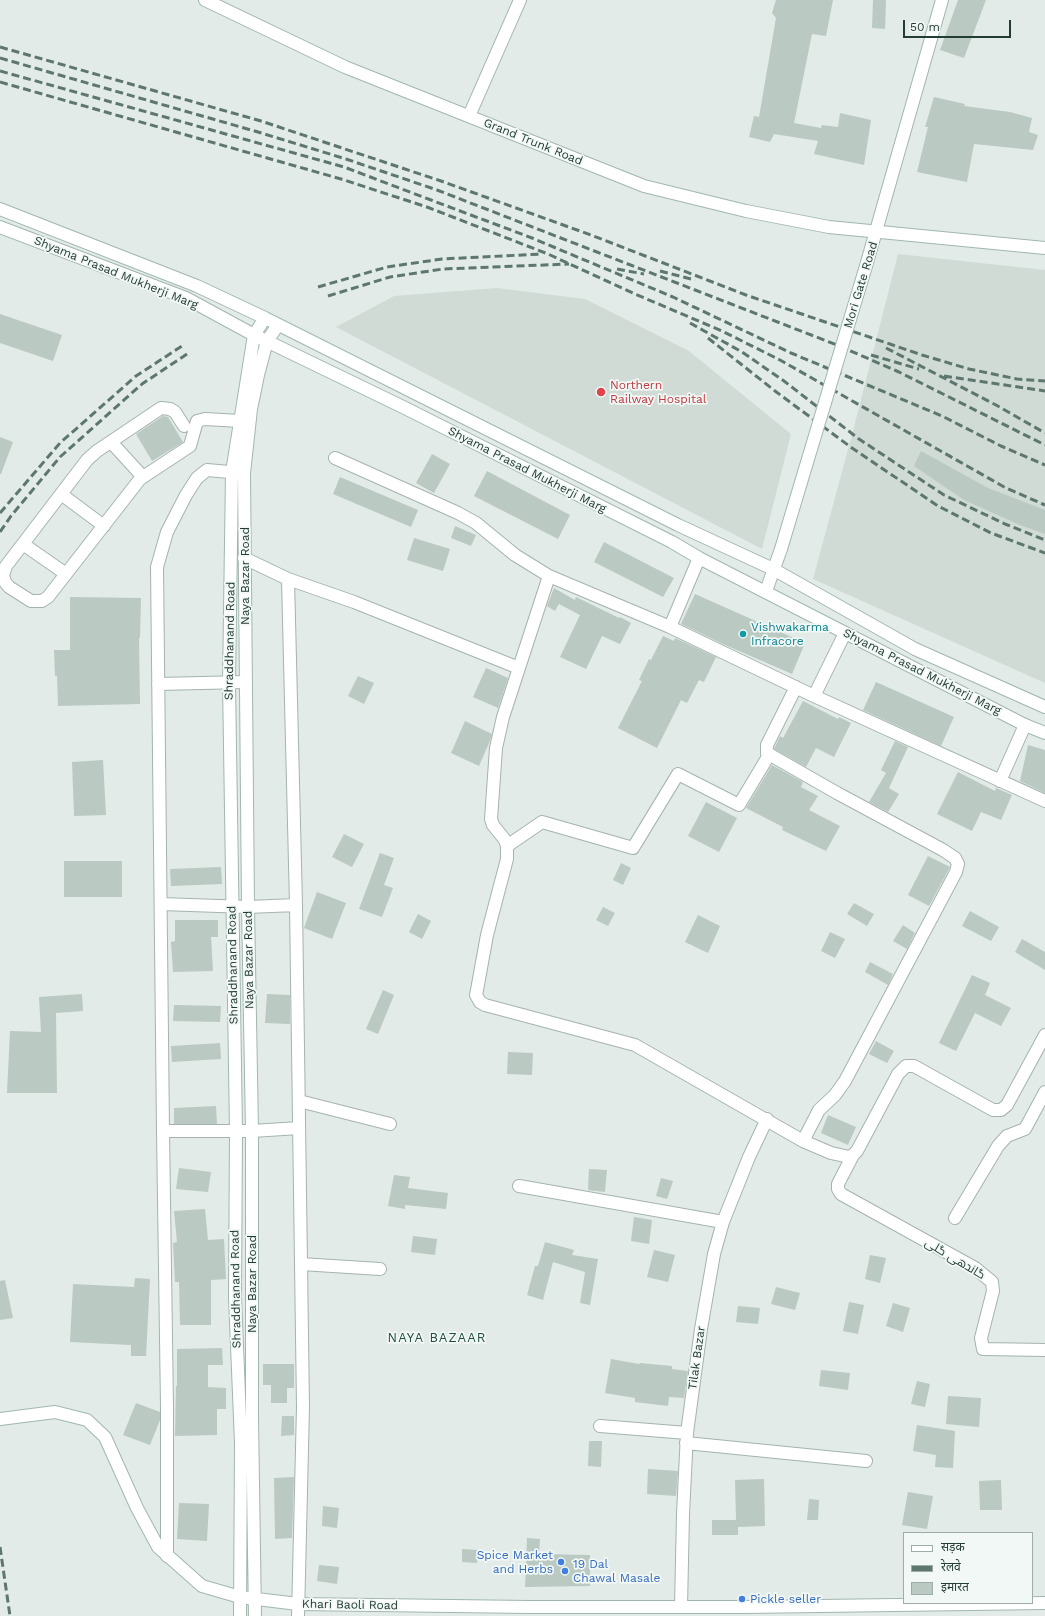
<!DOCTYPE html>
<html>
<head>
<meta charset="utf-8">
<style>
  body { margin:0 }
  #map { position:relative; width:1045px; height:1616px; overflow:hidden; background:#e2ebe7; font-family:"Work Sans","Noto Sans Devanagari",sans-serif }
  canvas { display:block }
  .legend { position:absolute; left:903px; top:1532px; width:130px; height:72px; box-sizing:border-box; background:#f2f8f5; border:1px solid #9fada8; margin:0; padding:5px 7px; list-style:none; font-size:12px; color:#233c34 }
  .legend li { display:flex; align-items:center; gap:8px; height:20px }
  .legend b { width:20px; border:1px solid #9fada8 }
  .scale { position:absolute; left:903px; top:20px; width:108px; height:18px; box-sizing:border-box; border:2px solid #233c34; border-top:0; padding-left:5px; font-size:12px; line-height:14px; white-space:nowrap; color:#233c34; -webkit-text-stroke:3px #f2f8f5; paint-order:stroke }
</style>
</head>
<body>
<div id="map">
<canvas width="1045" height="1616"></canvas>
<ul class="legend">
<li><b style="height:5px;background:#fff"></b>सड़क</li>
<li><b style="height:5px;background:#5d776f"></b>रेलवे</li>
<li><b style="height:11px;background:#bac9c2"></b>इमारत</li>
</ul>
<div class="scale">50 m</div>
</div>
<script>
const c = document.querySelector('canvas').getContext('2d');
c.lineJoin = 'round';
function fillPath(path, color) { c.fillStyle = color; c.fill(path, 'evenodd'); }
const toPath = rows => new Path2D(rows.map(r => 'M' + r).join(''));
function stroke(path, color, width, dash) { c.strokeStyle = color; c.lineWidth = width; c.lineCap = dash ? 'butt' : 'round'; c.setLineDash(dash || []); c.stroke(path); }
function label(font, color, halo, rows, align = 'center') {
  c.font = font + ' "Work Sans",Cairo,sans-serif'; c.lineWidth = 3.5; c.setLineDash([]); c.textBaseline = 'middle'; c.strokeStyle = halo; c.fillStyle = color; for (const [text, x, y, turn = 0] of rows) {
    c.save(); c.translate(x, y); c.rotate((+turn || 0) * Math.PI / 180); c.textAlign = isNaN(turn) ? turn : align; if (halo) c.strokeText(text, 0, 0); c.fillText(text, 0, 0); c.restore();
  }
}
const built = toPath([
  [898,254,1045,270,1045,683,813,579,853,431],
  [497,288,585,299,689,351,791,434,762,549,336,327,394,296]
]);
const building = toPath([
  [776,0,833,0,826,36,812,34,794,123,821,128,822,125,838,127,840,113,871,120,864,165,814,154,818,141,774,134,770,142,749,137,754,116,759,117,776,18,772,13],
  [873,0,886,0,885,29,872,28],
  [958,0,986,0,964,58,940,50],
  [934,97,965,104,964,106,1010,112,1032,118,1029,132,1038,135,1033,150,974,144,967,182,917,172,928,127,925,127],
  [0,314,62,335,53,361,0,343],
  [163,416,168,417,183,442,152,461,136,434],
  [0,437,13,442,1,474,0,474],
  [921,451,988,488,1045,510,1045,534,1020,525,964,500,914,466],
  [432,454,450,464,434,493,416,483],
  [487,471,570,515,558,539,474,496],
  [340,477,418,510,411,527,333,494],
  [455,526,476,535,471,546,451,538],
  [414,538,450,549,443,571,407,560],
  [604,542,674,578,663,597,594,562],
  [554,588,575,600,576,597,619,618,620,617,631,623,620,644,602,636,586,669,560,657,580,615,559,604,555,611,547,606],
  [695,594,805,643,792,674,723,644,681,624],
  [70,597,141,598,140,638,139,638,140,704,58,706,57,676,55,676,54,650,70,650],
  [663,636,674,641,675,638,716,657,704,682,699,680,687,703,681,700,657,748,618,728,642,681,639,680,649,659,651,660],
  [486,668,508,678,498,708,473,697],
  [358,676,374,683,364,704,348,696],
  [876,682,954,717,941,746,863,710],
  [803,701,838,719,839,717,851,723,834,757,816,748,806,767,774,749,780,736,783,738],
  [465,721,492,734,489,743,479,766,451,753],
  [895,741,908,747,889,788,899,794,888,812,869,802,886,773,881,770],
  [1028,745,1045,750,1045,793,1020,781],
  [103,760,106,815,74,816,72,762],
  [772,765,803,782,801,787,818,796,809,810,840,826,826,851,782,830,783,827,746,808],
  [958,772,995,791,996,788,1012,795,1001,820,981,812,972,831,937,814],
  [706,802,737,818,719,852,688,836],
  [344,834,364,844,352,867,332,857],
  [380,853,394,858,384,885,393,888,382,917,359,909],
  [928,856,950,867,929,906,908,895],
  [64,861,122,861,122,897,64,897],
  [621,863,631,868,623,885,613,880],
  [221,867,222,884,171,886,170,869],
  [317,892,346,903,332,939,304,928],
  [854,903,874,914,867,926,847,914],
  [603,907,615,913,608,926,596,920],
  [970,911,999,927,991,941,962,926],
  [418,914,431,921,422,939,409,932],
  [698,915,720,926,708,953,685,942],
  [175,920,218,920,218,937,211,937,213,971,173,972,171,942,175,941],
  [903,925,915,933,907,949,893,941],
  [830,932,845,939,835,958,821,951],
  [1022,939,1045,952,1045,970,1015,952],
  [870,962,893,974,888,985,865,972],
  [972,975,990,983,985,995,1011,1008,1001,1026,975,1013,956,1051,939,1043],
  [383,990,394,995,378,1034,366,1029],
  [82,994,83,1011,56,1013,57,1093,7,1093,10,1031,41,1032,39,997],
  [267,994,290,995,290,1024,265,1023],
  [174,1005,221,1006,220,1022,173,1021],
  [876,1041,894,1051,887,1063,869,1054],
  [220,1043,221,1059,172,1062,171,1046],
  [508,1052,533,1053,532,1075,507,1074],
  [216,1106,217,1124,174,1124,174,1108],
  [828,1115,856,1127,848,1145,821,1133],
  [179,1168,211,1172,208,1192,176,1189],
  [589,1169,607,1170,605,1192,588,1190],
  [394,1175,410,1177,408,1188,448,1193,446,1209,405,1205,405,1209,388,1206],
  [661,1178,673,1181,667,1199,656,1196],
  [205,1209,208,1240,224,1239,226,1279,211,1280,211,1325,180,1325,179,1282,175,1282,173,1243,177,1242,174,1211],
  [634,1217,652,1220,649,1244,631,1241],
  [413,1236,437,1239,435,1255,411,1252],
  [545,1242,574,1250,572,1255,598,1259,590,1305,580,1303,585,1272,553,1262,543,1300,527,1295,535,1266,538,1266],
  [654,1250,675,1255,668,1282,647,1277],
  [870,1255,886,1258,880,1283,865,1279],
  [135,1278,150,1279,146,1356,131,1356,131,1345,70,1342,73,1284,134,1287],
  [5,1280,13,1318,0,1320,0,1281],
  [776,1287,800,1293,795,1310,771,1304],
  [849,1302,864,1305,858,1334,843,1331],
  [893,1303,910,1308,903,1332,886,1326],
  [738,1306,760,1308,758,1324,736,1322],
  [222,1348,223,1365,208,1365,208,1387,226,1388,226,1409,217,1409,217,1435,175,1436,176,1386,177,1386,177,1349],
  [611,1359,639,1364,640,1363,672,1366,672,1369,688,1371,684,1398,669,1397,668,1406,635,1402,635,1398,605,1393],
  [263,1364,294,1364,294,1388,287,1388,287,1403,271,1403,271,1385,263,1385],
  [821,1370,850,1373,848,1390,819,1386],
  [917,1381,930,1384,925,1407,911,1404],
  [948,1396,981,1398,979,1427,946,1424],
  [136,1403,160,1412,160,1420,150,1445,123,1435],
  [282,1416,294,1416,294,1435,281,1436],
  [917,1425,955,1431,953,1468,935,1467,936,1455,913,1451],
  [589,1441,602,1441,601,1467,588,1466],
  [648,1469,678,1471,676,1496,647,1494],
  [294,1477,292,1538,275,1539,274,1478],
  [764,1479,765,1526,738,1527,738,1535,712,1535,712,1520,736,1520,735,1480],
  [1001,1480,1002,1510,980,1510,979,1481],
  [908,1492,933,1496,927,1529,902,1525],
  [809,1499,819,1500,818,1520,807,1520],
  [179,1503,209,1504,207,1541,177,1539],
  [323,1506,339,1508,337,1528,322,1526],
  [527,1538,540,1539,539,1554,590,1555,590,1586,525,1587],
  [462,1549,478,1550,477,1563,462,1562],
  [319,1565,339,1567,337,1584,317,1581]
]);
const street = toPath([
  [469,116,520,0],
  [184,426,175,412,170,409,161,408,97,451,87,460,6,566,3,575,5,582,9,587,31,601,42,601,48,597,140,479,190,446,197,421,205,419,240,421],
  [111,442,143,477],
  [335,458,458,513,476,523,515,555,549,576,670,627,814,696,1045,801],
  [61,494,104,526],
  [23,544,66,574],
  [244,558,288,579,354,602,519,668],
  [549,576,503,717,496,748,491,819,493,825,505,840,507,846,507,859,487,935,477,990,476,995,480,1002,485,1005,635,1045,803,1141,831,1153,849,1157,853,1155,857,1151,898,1074,906,1066,914,1066,993,1110,1001,1110,1007,1105,1045,1035],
  [288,579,296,905,303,1407,298,1616],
  [670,627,699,558],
  [158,684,246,682],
  [796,687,767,745,767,753,837,793,943,850,955,858,958,864,956,872,845,1081,835,1095,819,1110,803,1141],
  [814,696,845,633],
  [1000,781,1025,725],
  [507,846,542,822,633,848,678,774,739,805,769,755],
  [161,904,248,907,296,905],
  [299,1101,390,1124],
  [163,1131,252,1131,299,1128],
  [853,1155,838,1184,838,1189,841,1194,975,1268,992,1282,993,1291,981,1338,983,1349,1045,1350],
  [519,1186,723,1222],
  [955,1218,998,1146,1007,1136,1025,1129,1045,1092],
  [301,1264,380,1269],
  [600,1426,687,1433],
  [686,1443,866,1461],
  [167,1556,167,1407,163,1131,157,567,167,532,186,495,197,478,207,470,241,473],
  [681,1607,683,1514,687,1433,701,1329,714,1254,723,1222,749,1157,767,1119]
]);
const secondary = toPath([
  [205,0,345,67,644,186,746,211,829,227,1045,248],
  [0,209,197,286,265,318,678,525,773,569,915,649,1045,707],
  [0,227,186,298,254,335,403,407,672,542,699,558,1025,725,1045,733],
  [866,266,942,0],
  [766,591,781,549],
  [0,1419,55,1412,87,1420,105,1437,137,1508,158,1547,202,1586,240,1597,298,1604,528,1607,745,1607,1045,1603],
  [240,1616,241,1443,235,1297,236,1131,229,682,232,472,254,335,265,318],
  [255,1616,252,1417,252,1131,248,907,244,473,251,409,258,375,267,341,278,325]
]);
const rail = toPath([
  [0,47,261,121,441,181,591,235,746,295,922,355,969,369,1017,379,1045,381],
  [0,58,258,132,346,159,437,190,837,345,899,372,1045,445],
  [0,71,344,167,431,200,532,238,673,297,791,353,942,416,1001,446,1045,465],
  [0,82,341,179,427,207,548,254,635,294,722,331,780,360,1006,488,1045,505],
  [617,269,644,274],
  [660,271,695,280],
  [318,287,387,267,442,259,542,254],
  [328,296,390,277,443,269,569,264],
  [690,323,742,352,784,381,859,439,944,495,1005,524,1045,540],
  [708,338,775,391,852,448,938,506,991,533,1045,553],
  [886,348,996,405,1045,433],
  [871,355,919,369],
  [944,376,1045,391],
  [0,513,60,443,136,376,182,346],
  [0,532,11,516,60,457,142,384,187,354],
  [0,1547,10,1616]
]);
const secondaryBridge = toPath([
  [781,549,866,266]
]);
const markers = [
  [601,392,5,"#e0444e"],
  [743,634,4,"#0f9aa8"],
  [561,1562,4,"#3f7fe0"],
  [565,1571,4,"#3f7fe0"],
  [742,1599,4,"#3f7fe0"]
];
const streetNames = [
  ["Grand Trunk Road",533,142,22],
  ["Shyama Prasad Mukherji Marg",116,273,22],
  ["Mori Gate Road",861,285,-73],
  ["Shyama Prasad Mukherji Marg",527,470,27],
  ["Naya Bazar Road",245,576,-90],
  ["Shraddhanand Road",230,641,-89],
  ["Shyama Prasad Mukherji Marg",922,672,27],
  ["Naya Bazar Road",249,960,-91],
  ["Shraddhanand Road",233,965,-91],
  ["گاندھی گلی",955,1259,31],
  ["Naya Bazar Road",252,1284,-90],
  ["Shraddhanand Road",236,1289,-91],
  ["Tilak Bazar",697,1358,-82],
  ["Khari Baoli Road",350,1605,1]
];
const healthNames = [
  ["Northern",610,385],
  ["Railway Hospital",610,399]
];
const cultureNames = [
  ["Vishwakarma",751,627],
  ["Infracore",751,641]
];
const shopNames = [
  ["Spice Market",553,1555,"right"],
  ["and Herbs",553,1569,"right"],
  ["19 Dal",573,1564],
  ["Chawal Masale",573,1578],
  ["Pickle seller",750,1599]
];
const neighbourhoodNames = [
  ["NAYA BAZAAR",437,1338]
];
fillPath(built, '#d0dbd6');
fillPath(building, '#bac9c2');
stroke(street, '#a5b3ae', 14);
stroke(secondary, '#a1b7ae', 14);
stroke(street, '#fff', 12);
stroke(secondary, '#fff', 12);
stroke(rail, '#5d776f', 3, [8, 4]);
stroke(secondaryBridge, '#a1b7ae', 14, []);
stroke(secondaryBridge, '#fff', 12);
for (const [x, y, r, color] of markers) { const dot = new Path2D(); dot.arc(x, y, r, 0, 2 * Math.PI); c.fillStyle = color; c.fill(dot); stroke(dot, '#f2f8f5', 1.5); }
label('12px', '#233c34', '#f2f8f5', streetNames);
label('12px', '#be3a42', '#f2f8f5', healthNames, 'left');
label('12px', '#0d838f', '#f2f8f5', cultureNames, 'left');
label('12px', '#366cbe', '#f2f8f5', shopNames, 'left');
c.letterSpacing = '1px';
label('13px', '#1f4d40', '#f2f8f5', neighbourhoodNames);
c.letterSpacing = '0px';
</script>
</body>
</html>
